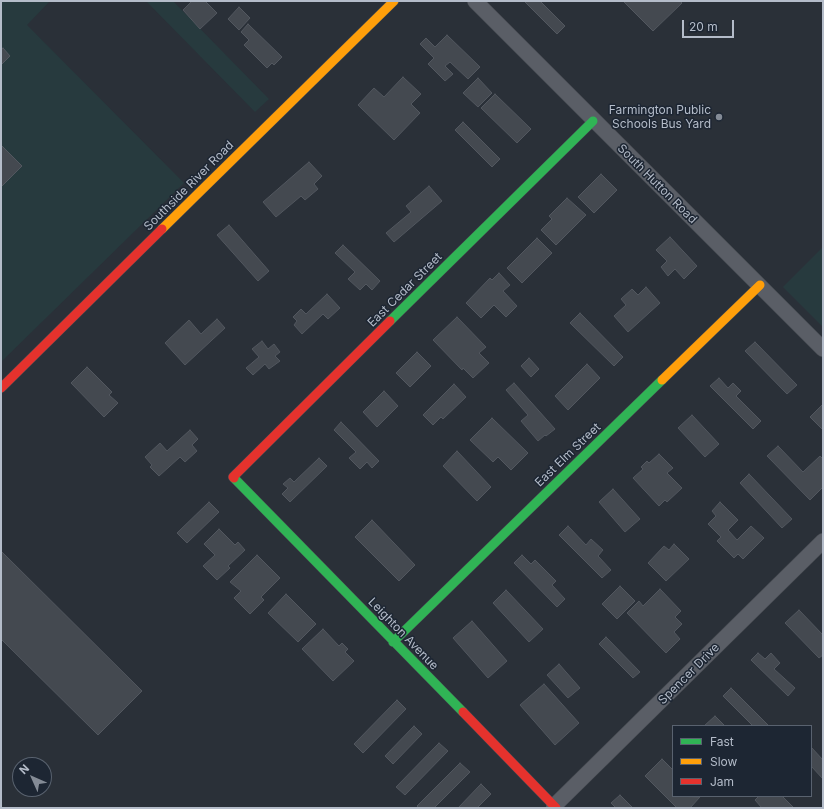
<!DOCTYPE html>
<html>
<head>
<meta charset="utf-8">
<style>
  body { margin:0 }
  #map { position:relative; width:824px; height:809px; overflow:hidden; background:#2a3038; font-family:Inter,sans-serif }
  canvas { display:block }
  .frame { position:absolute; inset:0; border:2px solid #b4bcc9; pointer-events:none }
  .legend { position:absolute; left:672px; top:725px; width:140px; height:72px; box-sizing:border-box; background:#1d2633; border:1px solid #59626f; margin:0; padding:5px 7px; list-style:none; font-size:12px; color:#b4bcc9 }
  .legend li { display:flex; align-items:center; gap:8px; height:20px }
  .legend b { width:20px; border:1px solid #59626f }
  .north { position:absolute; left:12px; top:757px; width:40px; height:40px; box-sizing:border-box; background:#1d2633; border:1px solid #59626f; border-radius:50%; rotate:315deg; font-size:11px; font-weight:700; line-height:16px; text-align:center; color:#b4bcc9 }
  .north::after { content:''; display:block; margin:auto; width:14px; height:18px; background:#848b96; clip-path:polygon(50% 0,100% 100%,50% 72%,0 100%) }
  .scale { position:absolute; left:682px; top:20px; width:52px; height:18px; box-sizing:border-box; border:2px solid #b4bcc9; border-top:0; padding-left:5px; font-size:12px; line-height:14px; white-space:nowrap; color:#b4bcc9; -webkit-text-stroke:3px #1d2633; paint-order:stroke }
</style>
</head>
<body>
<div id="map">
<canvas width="824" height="809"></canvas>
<div class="frame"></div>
<ul class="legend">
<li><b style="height:5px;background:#30b455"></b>Fast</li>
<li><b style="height:5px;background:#ff9f0a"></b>Slow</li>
<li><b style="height:5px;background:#e5322d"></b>Jam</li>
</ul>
<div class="north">N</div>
<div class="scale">20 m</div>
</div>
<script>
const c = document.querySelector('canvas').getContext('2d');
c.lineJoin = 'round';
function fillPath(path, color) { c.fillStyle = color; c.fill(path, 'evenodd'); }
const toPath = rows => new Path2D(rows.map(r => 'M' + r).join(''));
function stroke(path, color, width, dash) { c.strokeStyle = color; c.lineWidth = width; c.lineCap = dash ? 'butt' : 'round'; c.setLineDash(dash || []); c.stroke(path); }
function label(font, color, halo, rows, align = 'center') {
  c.font = font + ' Inter,sans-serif'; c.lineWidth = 3; c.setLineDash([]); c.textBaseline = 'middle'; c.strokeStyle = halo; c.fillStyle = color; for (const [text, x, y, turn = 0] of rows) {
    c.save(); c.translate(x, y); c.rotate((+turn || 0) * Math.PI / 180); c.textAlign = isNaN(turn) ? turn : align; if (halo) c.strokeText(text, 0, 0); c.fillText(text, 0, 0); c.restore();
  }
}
const green = toPath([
  [1,1,50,1,27,25,184,183,1,362],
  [146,1,173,1,269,99,255,112],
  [823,247,823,327,783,287]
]);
const building = toPath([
  [192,1,205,1,217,13,200,29,183,10,192,1],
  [524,1,540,1,565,26,557,34,524,1],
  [623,1,680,1,682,3,653,31,623,1],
  [239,7,250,18,239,30,228,19,239,7],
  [248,24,282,57,274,65,272,63,267,68,244,45,249,40,241,32,248,24],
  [447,35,480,67,468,79,450,62,445,66,453,74,445,81,428,64,434,58,420,44,426,38,435,47,447,35],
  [3,48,10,56,1,65,1,50,3,48],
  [403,77,421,94,411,104,420,113,394,140,358,105,374,88,384,97,403,77],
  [478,78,492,93,478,107,463,93,478,78],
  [495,94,531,129,517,143,481,108,495,94],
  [463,122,500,159,492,167,455,130,463,122],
  [1,145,22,166,1,187,1,145],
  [309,162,322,176,314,184,318,189,305,200,301,196,276,217,263,202,309,162],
  [601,174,617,190,594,213,578,197,601,174],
  [429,186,442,201,394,242,386,233,411,212,406,206,429,186],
  [567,198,586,215,556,245,541,230,552,219,549,216,567,198],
  [229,225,269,271,258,281,217,235,229,225],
  [670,237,697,266,684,279,675,269,668,276,661,267,667,261,656,250,670,237],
  [537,238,552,253,522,283,507,268,537,238],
  [343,245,380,281,372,290,366,284,360,290,348,279,355,272,335,253,343,245],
  [499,273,510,285,503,291,517,306,506,317,494,305,481,318,466,303,490,278,492,280,499,273],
  [646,287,660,303,628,332,614,316,626,305,621,299,632,289,638,295,646,287],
  [327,294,340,308,328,319,323,314,302,334,294,325,297,321,293,317,301,309,306,314,327,294],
  [580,313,623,357,614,366,570,323,580,313],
  [457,317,486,347,479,353,489,363,473,378,463,368,462,370,433,340,457,317],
  [217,319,225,328,185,365,165,343,189,320,201,334,217,319],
  [262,341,268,349,274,344,280,352,275,356,280,361,269,369,265,364,253,375,246,368,259,357,252,349,262,341],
  [755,342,797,385,787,394,745,351,755,342],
  [417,352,431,366,410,387,396,373,417,352],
  [529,358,539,369,531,377,521,366,529,358],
  [587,364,600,378,568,410,555,396,587,364],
  [87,367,112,392,109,395,118,403,104,417,71,383,87,367],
  [719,378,728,388,733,383,741,391,736,396,761,421,753,429,710,386,719,378],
  [514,383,555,429,546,436,545,435,538,441,521,421,528,415,506,390,514,383],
  [454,384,466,397,443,419,441,417,433,425,423,415,454,384],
  [384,391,398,406,377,427,363,412,384,391],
  [823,404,823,430,810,417,823,404],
  [692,415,719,444,705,457,678,428,692,415],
  [492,418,528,453,511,470,498,457,493,462,470,440,492,418],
  [341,422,379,461,372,468,367,462,360,469,349,458,356,452,334,430,341,422],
  [190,430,198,439,192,445,197,451,185,462,180,457,159,476,150,467,152,465,145,457,160,443,167,451,190,430],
  [778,446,803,472,820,456,823,459,823,487,810,500,767,456,778,446],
  [457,451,491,487,477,501,443,466,457,451],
  [659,454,673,468,667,473,682,488,667,502,665,500,659,506,633,478,643,469,641,467,647,461,649,463,659,454],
  [319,458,327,466,290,502,282,494,288,488,283,484,290,478,294,482,319,458],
  [749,474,792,519,782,528,740,483,749,474],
  [613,489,640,519,625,532,599,502,613,489],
  [209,502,219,512,187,543,177,533,209,502],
  [720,502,738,520,728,530,737,540,751,526,764,538,743,559,738,554,734,558,717,541,721,537,708,524,716,516,712,511,720,502],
  [372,520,415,565,399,581,355,537,372,520],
  [568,526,586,545,591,539,603,550,598,556,611,570,602,578,559,535,568,526],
  [219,529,235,545,238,542,245,550,228,566,230,568,217,580,203,566,215,555,204,544,219,529],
  [674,544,689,559,666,581,648,563,664,546,669,550,674,544],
  [1,551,142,691,98,735,1,639,1,551],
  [257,555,280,578,261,597,264,600,250,614,234,598,241,591,230,582,257,555],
  [522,555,531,564,535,560,556,581,552,585,565,599,557,607,514,563,522,555],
  [620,586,635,601,617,619,602,604,620,586],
  [660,589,681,611,675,617,682,624,674,632,680,639,666,653,627,613,639,601,643,606,660,589],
  [506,590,543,629,529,642,493,603,506,590],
  [286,594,316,624,298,642,268,613,286,594],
  [799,610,823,635,823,655,819,658,785,623,799,610],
  [472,621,507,661,488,678,453,638,472,621],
  [323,629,339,646,342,643,348,649,345,652,354,661,333,681,302,649,323,629],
  [606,637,640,672,633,678,599,644,606,637],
  [758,653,765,659,771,653,780,663,774,669,795,688,788,696,751,660,758,653],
  [559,664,580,688,568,698,547,675,559,664],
  [544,684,579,723,555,745,520,705,544,684],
  [731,688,769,726,753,726,723,696,731,688],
  [397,700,406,709,363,753,354,744,397,700],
  [715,716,725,726,704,726,715,716],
  [414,726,422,734,393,764,385,756,414,726],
  [439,743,448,751,405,795,396,787,439,743],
  [811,747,823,760,823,779,811,766,811,747],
  [662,759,673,770,673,796,700,797,690,808,677,808,645,776,662,759],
  [460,763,470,772,434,808,419,808,417,806,460,763],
  [481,784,491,794,477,808,458,808,481,784],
  [620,795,633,808,616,808,611,803,620,795],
  [759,796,782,796,794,808,762,808,755,800,759,796]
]);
const street = toPath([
  [475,1,823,349],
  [554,806,823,541]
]);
const fast = toPath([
  [390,321,593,121],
  [234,478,463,712],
  [393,642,662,380]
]);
const slow = toPath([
  [162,229,394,1],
  [662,380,760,285]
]);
const jam = toPath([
  [1,388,162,229],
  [234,478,233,477,390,321],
  [463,712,556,808]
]);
const markers = [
  [719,117,4,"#848b96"]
];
const poiNames = [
  ["Farmington Public",711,110],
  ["Schools Bus Yard",711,124]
];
const streetNames = [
  ["South Hutton Road",657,184,45],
  ["Southside River Road",189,186,-45],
  ["East Cedar Street",405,290,-45],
  ["East Elm Street",568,455,-44],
  ["Leighton Avenue",403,634,46],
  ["Spencer Drive",689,674,-45]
];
fillPath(green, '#273a3e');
fillPath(building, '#444950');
stroke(building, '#52575f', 1);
stroke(street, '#484c53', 16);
stroke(fast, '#484c53', 10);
stroke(slow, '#484c53', 10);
stroke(jam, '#484c53', 10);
stroke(street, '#5a5e66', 15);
stroke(fast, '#30b455', 9);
stroke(slow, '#ff9f0a', 9);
stroke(jam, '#e5322d', 9);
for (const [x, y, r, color] of markers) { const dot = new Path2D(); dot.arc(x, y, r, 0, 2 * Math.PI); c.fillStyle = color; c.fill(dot); stroke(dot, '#1d2633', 1.5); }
label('12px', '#b4bcc9', '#1d2633', poiNames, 'right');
label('12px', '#b4bcc9', '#1d2633', streetNames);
</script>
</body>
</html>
